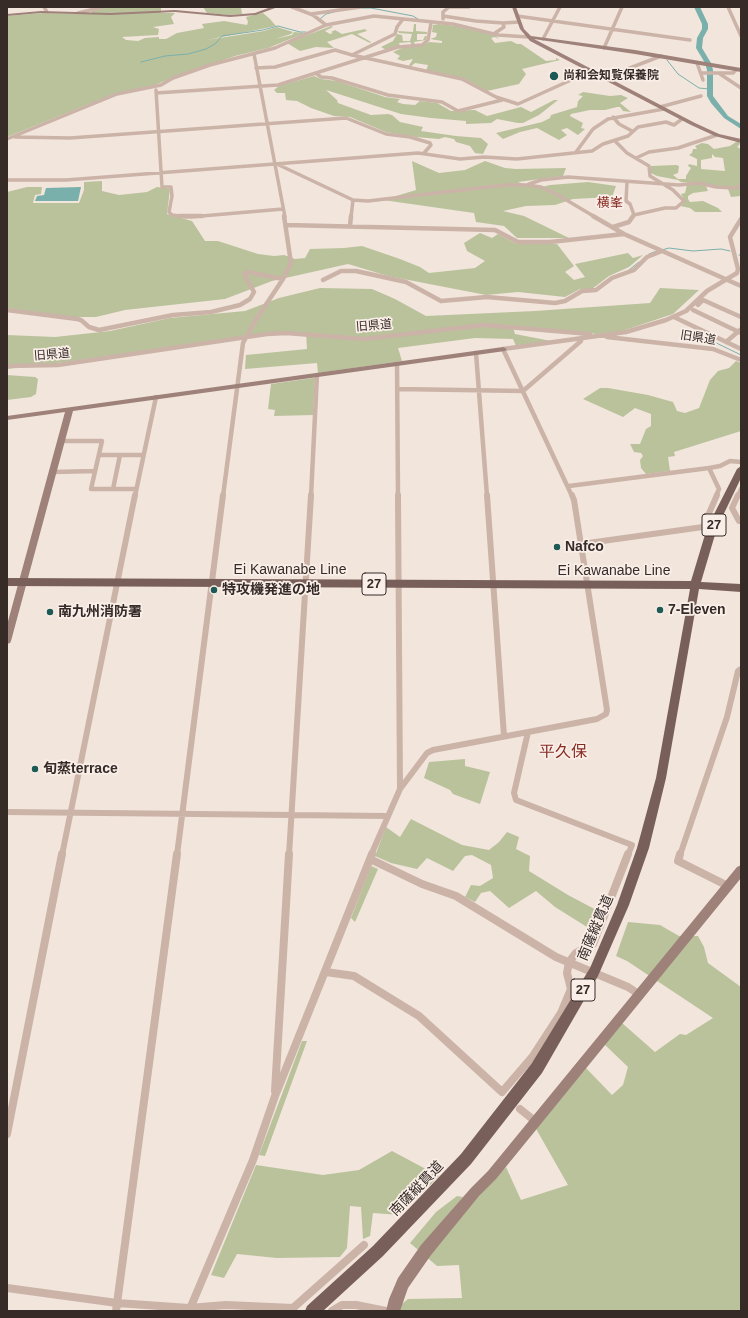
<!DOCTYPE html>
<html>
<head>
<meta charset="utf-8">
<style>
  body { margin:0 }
  #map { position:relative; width:748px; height:1318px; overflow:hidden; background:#f2e5dc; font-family:Arial,sans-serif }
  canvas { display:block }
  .frame { position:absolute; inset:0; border:8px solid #372b28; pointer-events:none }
</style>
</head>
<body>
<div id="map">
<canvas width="748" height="1318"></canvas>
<div class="frame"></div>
</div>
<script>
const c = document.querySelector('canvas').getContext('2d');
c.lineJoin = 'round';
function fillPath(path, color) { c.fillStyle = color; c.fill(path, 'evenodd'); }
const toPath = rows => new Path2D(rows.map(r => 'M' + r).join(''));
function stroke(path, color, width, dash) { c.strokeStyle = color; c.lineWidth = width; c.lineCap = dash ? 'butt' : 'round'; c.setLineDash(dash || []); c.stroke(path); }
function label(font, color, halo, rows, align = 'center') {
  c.font = font + ' Arial,"Noto Sans JP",sans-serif'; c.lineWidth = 3.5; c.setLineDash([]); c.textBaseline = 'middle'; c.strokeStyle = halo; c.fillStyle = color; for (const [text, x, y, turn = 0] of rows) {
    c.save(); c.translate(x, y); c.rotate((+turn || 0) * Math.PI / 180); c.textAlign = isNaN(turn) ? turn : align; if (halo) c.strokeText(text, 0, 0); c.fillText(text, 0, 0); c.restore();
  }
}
const green = toPath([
  [106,7,161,7,161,13,175,13,171,17,174,24,153,27,159,29,158,35,122,37,126,40,138,41,145,38,159,37,159,39,166,39,177,33,204,28,202,24,224,21,247,25,248,22,246,17,263,13,270,19,276,26,207,40,264,31,277,27,293,32,291,34,275,39,292,35,294,32,305,33,268,48,235,56,172,78,155,85,114,94,7,137,7,16,43,13,92,14,91,10],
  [203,7,241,7,242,14,229,15,207,13],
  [414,24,416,24,416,31,427,32,427,34,417,34,417,40,423,40,425,36,427,36,426,40,414,42,415,45,412,45,410,42,399,43,400,46,388,51,381,47,393,41,397,34,402,35,403,41,410,41,412,34,399,33,398,31,413,32],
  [439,24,457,26,496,36,499,39,495,37,491,38,495,43,511,41,517,44,521,44,546,61,556,60,556,58,560,60,522,69,526,74,519,84,487,91,467,80,426,71,428,65,415,63,410,67,408,67,413,59,403,61,397,59,400,56,393,52,402,48,423,45,429,42,442,43,442,41,430,39,436,37,437,33,432,32,433,25],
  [331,26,333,27,325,31,330,34,333,33,331,32,335,30,342,34,365,29,367,31,357,34,371,42,370,43,352,34,327,42,334,48,333,48,316,47,300,51,287,43],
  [314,76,321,79,337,81,385,97,400,99,397,102,403,104,415,105,420,101,437,103,451,111,475,110,487,116,521,107,531,112,554,100,558,100,539,115,523,123,518,123,497,119,491,123,466,124,466,121,431,118,401,114,326,90,337,100,338,103,371,115,388,114,392,115,400,122,423,127,421,131,456,136,481,138,488,144,483,154,475,153,470,146,456,142,454,139,445,137,439,139,416,137,386,132,350,117,334,116,311,108,297,101,286,100,285,93,277,93,274,90,279,86],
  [583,92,610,96,621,95,628,98,620,103,631,112,623,111,620,107,617,107,605,110,590,110,571,114,570,116,583,123,581,128,585,129,578,135,567,128,561,130,567,135,559,140,537,128,520,132,503,139,496,133,542,122,550,118,551,115,577,107,578,101,583,96,578,95],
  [736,142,739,142,740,144,737,147,741,149,741,185,739,186,741,189,741,196,731,197,728,189,706,186,708,191,693,193,688,196,688,199,690,202,703,201,718,208,722,212,695,212,690,208,680,206,684,199,681,194,685,193,687,185,691,183,681,182,678,180,657,176,651,173,651,166,676,165,679,166,678,173,673,175,678,179,686,179,686,176,691,168,688,166,689,164,697,166,697,159,689,155,692,153,693,149,697,149,695,146,702,143,708,144,714,149,730,146],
  [712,154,715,157,723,158,725,171,701,169,701,160,712,158],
  [412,161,439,173,465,170,485,161,505,168,516,169,566,168,563,176,518,182,537,188,550,185,588,182,616,186,612,197,573,199,555,205,526,206,503,211,524,216,569,238,517,238,504,226,476,222,474,213,383,200,416,190],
  [102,181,102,191,119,195,147,192,157,187,170,189,167,214,192,221,205,241,218,241,258,254,274,256,284,255,295,259,305,258,310,249,344,248,362,246,400,259,420,267,429,273,475,268,485,261,467,251,464,243,480,233,492,238,498,234,517,244,557,244,574,266,565,272,574,280,585,277,575,264,628,253,633,258,643,255,629,267,609,276,592,289,580,289,565,297,518,292,486,295,388,276,348,264,272,281,225,299,125,310,96,317,69,317,7,308,7,192,27,187,42,187,41,194,35,195,33,203,79,203,84,190,84,182],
  [320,288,372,289,395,299,426,316,535,311,650,303,660,288,699,290,673,314,619,332,597,334,513,327,515,334,551,341,516,346,513,339,475,338,398,348,402,361,318,373,317,363,245,369,246,355,307,349,306,333,268,333,65,362,7,369,7,335,55,337,110,331,170,318,245,311,279,298],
  [736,361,741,363,741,431,674,452,675,456,668,457,670,471,646,474,641,468,640,460,643,456,641,453,634,452,630,444,640,444,646,429,651,426,651,414,635,408,623,417,583,399,600,388,608,388,648,395,673,402,677,411,685,413,699,408,710,380,718,371,729,368],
  [7,375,35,377,38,379,36,394,31,397,7,400],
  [313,378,315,378,313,415,274,416,275,410,268,409,271,384],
  [465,759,465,766,490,772,480,804,453,794,450,790,424,778,429,762],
  [411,819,462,845,489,850,499,842,507,832,519,837,516,849,530,856,529,871,568,895,602,913,595,932,555,907,536,891,509,908,490,891,481,893,475,902,465,897,471,885,480,886,493,878,491,865,472,855,465,856,453,871,427,858,417,869,391,863,375,856,386,827,400,837],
  [371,866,378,869,355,922,351,918],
  [628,922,660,925,679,936,698,936,704,947,708,963,741,987,741,1311,397,1311,397,1308,408,1299,462,1298,459,1265,437,1266,410,1243,436,1212,457,1196,463,1197,432,1237,469,1206,506,1167,521,1200,568,1185,535,1127,586,1068,612,1095,623,1085,628,1067,604,1044,622,1023,655,1052,680,1034,686,1035,713,1018,627,961,616,956],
  [302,1041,307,1041,265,1156,259,1155],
  [392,1151,439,1176,400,1215,373,1213,370,1236,363,1239,361,1207,350,1206,347,1248,340,1257,277,1258,237,1254,224,1278,211,1275,256,1165,323,1175,359,1170]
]);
const water = toPath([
  [81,187,78,201,35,201,37,196,44,195,46,188]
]);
const stream = toPath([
  [362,8,371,8,413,16,418,19],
  [320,19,326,14,334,12],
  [667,60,678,74,699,88,709,89],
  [141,62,165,56,188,54,206,49,215,44,222,36,263,30,278,26,300,32,306,32],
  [662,250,669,248,693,251,721,249,730,251],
  [649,254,657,251],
  [739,255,741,255],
  [629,270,639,262],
  [698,334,741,355]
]);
const river = toPath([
  [694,7,700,7,708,24,708,29,703,38,702,48,711,63,713,70,713,96,728,116,741,124,741,129,724,118,711,103,707,96,707,70,705,63,696,48,697,38,702,29,702,24,694,7]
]);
const streetFar3 = toPath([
  [44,7,47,12],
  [292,7,313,15,326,25],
  [728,7,741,36],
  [78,13,103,7],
  [311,14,361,7],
  [443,16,476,21,503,23,519,22],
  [517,16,690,40],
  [403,19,397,27,395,34,352,55,462,79,496,97,518,104,591,71],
  [443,19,443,12,449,7,469,7],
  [495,33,504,27,503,23],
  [543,39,560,7],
  [604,48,622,7],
  [254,54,285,217],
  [697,63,703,80],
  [256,68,275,67,335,50,352,55],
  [701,73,733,73,736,70],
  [317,74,321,77,332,78,388,95,442,102,458,111,502,100],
  [720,74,741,88],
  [604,78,661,56],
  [156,90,162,187,171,187,172,196,169,212,172,215,187,217],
  [156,93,278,85,398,47,422,45,428,40,431,23],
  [660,107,701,96],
  [613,117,619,124,632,131],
  [15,137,70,138,346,118,386,134,410,137,430,143,431,145,424,153],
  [7,139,117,94,161,85,173,78,210,65,275,48,326,25,374,16,453,24,498,35,528,37],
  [615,141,627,153,649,166,650,176,673,190,684,201,676,208,665,208,634,215],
  [576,152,593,129,608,119,664,109],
  [636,158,649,152,678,148,717,135],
  [279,165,353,200,368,201,505,185,527,185,541,187,558,195,595,217],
  [7,180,66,180,418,153,460,159,484,157,517,159,592,151,603,144,628,136,638,127,666,122,674,125,682,119],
  [627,182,626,201,630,204,634,215,633,217],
  [529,184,541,180,568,177,679,185,699,183,716,187,734,188,741,186],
  [190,217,283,209],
  [351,217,353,200]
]);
const streetFar2 = toPath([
  [179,216,202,216],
  [593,216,624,234,741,286],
  [286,225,495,230,518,242,550,242,624,234],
  [350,226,351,216],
  [613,227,629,222,633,216],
  [323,280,341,271,356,271,406,282,441,301,487,297,555,303,565,301,582,291,596,290,612,278,634,270,647,257,662,251],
  [698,305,703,300,741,317],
  [7,310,77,319,81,320,89,327,99,330,173,315,211,312,240,305,250,299,254,292,244,274,247,272,283,279],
  [693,310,741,333],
  [674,317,741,349],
  [607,337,713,349,741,360],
  [726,342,740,330],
  [476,353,487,496],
  [397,364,398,496],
  [7,366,58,365,267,334,286,333,364,339,484,325,590,334],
  [398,389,523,391,581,341,581,338],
  [61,441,102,441,91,489,136,489],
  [99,455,143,455],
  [709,468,719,489,716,496],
  [53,472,95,471],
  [569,486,709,468,720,466,730,461,741,462],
  [113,489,120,455],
  [135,496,156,397],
  [223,496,243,343,255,321,283,279,291,263,284,216],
  [311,496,317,375],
  [572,496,503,349,626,332,666,320,686,311,707,291,737,273,738,269,730,237,741,219],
  [738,496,741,489]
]);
const streetFar1 = toPath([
  [398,495,400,789],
  [487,495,504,736],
  [738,495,732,508,739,521,741,521],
  [581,544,703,527,717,495],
  [528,732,514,793,516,800,632,845,628,855],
  [7,812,387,816],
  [62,855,135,495],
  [177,855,223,495],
  [289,855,311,495],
  [371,855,400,789,427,753,433,750,597,719,606,714,607,710,574,500,572,495],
  [680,855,727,717,738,671,741,669]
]);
const street = toPath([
  [680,854,678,861,728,886],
  [370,859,422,884,456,896,556,957,628,987,640,995],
  [326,972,354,976,419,1016,502,1092,533,1056,561,1013,571,989,567,973,569,962,576,953,593,944,628,854],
  [275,1091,289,854],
  [520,1109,535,1121],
  [7,1134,62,854],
  [7,1288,117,1303,189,1308,226,1305,293,1308,364,1245],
  [116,1311,177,854],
  [189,1311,253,1160,275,1096,372,854],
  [332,1311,342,1305,356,1305,386,1311]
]);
const secondary = toPath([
  [271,7,278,7,256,15,230,17,175,12,110,15,41,13,7,16,7,14,41,11,110,13,175,10,230,15,255,13,271,7],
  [512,7,516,7,524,29,531,36,635,50,741,68,741,72,635,54,534,39,695,123,719,134,741,139,741,143,715,136,691,125,530,41,520,29,512,7],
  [503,347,507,349,505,351,73,411,11,641,10,643,7,644,7,625,65,412,7,420,7,416,503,347],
  [741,865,741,878,496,1179,479,1196,431,1255,408,1288,400,1311,386,1311,389,1299,398,1278,421,1245,471,1188,488,1171,737,867,741,865]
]);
const primary = toPath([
  [741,466,741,478,717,528,701,582,741,584,741,592,699,589,666,778,649,848,629,905,598,976,542,1073,471,1164,383,1256,323,1311,305,1311,307,1306,373,1246,461,1154,532,1063,590,968,617,905,637,848,656,778,690,589,7,586,7,578,691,581,707,528,737,469,741,466]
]);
const markers = [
  [554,76,5,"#1d5955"],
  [557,547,4,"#1d5955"],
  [214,590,4,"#1d5955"],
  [660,610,4,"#1d5955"],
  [50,612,4,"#1d5955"],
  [35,769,4,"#1d5955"]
];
const farPoinames = [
  ["尚和会知覧保養院",563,76]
];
const farStreetnames = [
  ["旧県道",374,326,-5],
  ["旧県道",698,338,9],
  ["旧県道",52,355,-5]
];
const farQuarternames = [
  ["横峯",610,203]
];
const shields = [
  [714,525,24],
  [374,584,24],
  [583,990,24]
];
const shieldNames = [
  ["27",714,525],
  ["27",374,584],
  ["27",583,990]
];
const poiNames = [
  ["Nafco",565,547],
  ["特攻機発進の地",222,590],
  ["7-Eleven",668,610],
  ["南九州消防署",58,612],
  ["旬蒸terrace",43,769]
];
const streetNames = [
  ["Ei Kawanabe Line",290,570],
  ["Ei Kawanabe Line",614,571],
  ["南薩縦貫道",596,928,-67],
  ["南薩縦貫道",417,1189,-46]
];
const quarterNames = [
  ["平久保",563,753]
];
fillPath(green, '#bac29c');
fillPath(water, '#7ab0ab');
stroke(stream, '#7ab0ab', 1);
fillPath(river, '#7ab0ab');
stroke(streetFar3, '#cbb3a8', 3.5);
stroke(streetFar2, '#cbb3a8', 4.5);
stroke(streetFar1, '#cbb3a8', 6);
stroke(street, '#cbb3a8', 8);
fillPath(secondary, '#9e8179');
fillPath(primary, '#795f59');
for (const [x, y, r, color] of markers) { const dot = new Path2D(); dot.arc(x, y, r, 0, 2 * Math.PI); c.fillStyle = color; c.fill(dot); stroke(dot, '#faefe8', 1.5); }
label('bold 12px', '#372b28', '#faefe8', farPoinames, 'left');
label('12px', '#372b28', '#faefe8', farStreetnames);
label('13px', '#872a20', '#faefe8', farQuarternames);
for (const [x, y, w] of shields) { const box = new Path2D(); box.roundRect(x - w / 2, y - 11, w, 22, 3); c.fillStyle = '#faefe8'; c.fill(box); stroke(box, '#372b28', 1); }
label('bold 13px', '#372b28', null, shieldNames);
label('bold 14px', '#372b28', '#faefe8', poiNames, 'left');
label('14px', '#372b28', '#faefe8', streetNames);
label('16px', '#872a20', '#faefe8', quarterNames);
</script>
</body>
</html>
